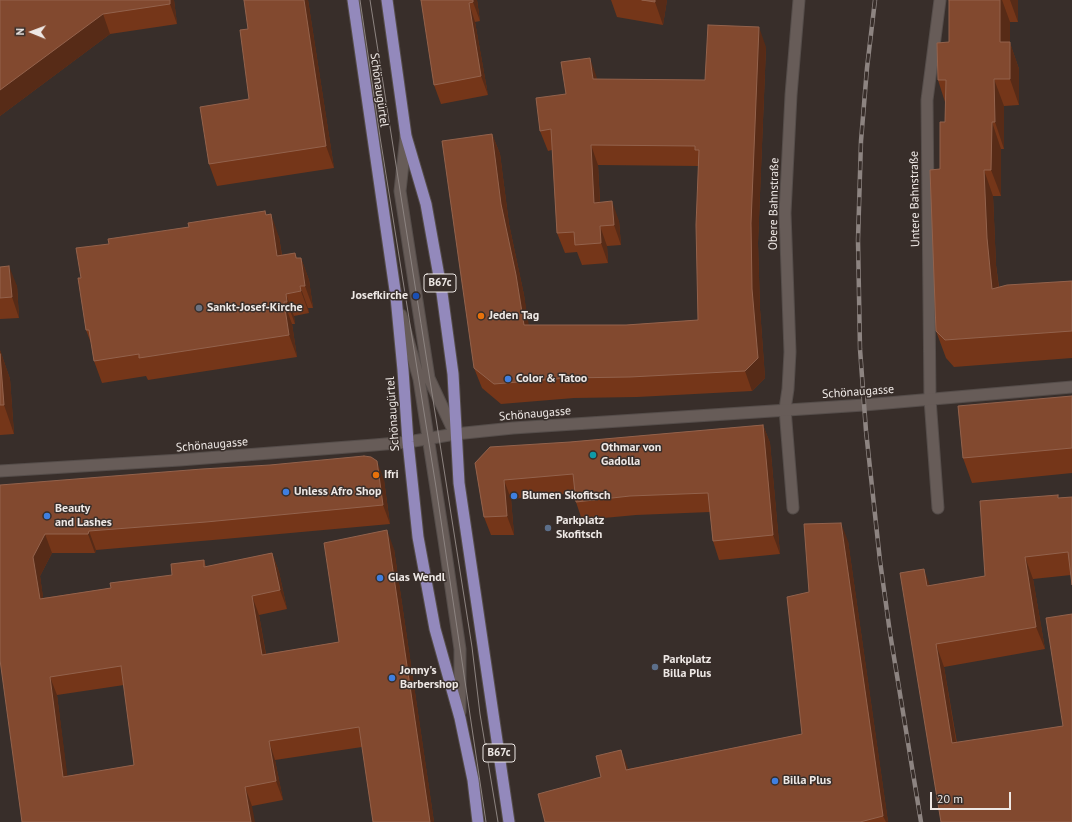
<!DOCTYPE html>
<html>
<head>
<meta charset="utf-8">
<style>
  body { margin:0 }
  #map { position:relative; width:1072px; height:822px; overflow:hidden; background:#382e2a; font-family:"PT Sans",sans-serif }
  canvas { display:block }
  .north { position:absolute; left:12px; top:12px; width:40px; height:40px; -webkit-text-stroke:3px #382e2a; paint-order:stroke; rotate:271deg; font-size:11px; font-weight:700; line-height:16px; text-align:center; color:#eee8e5 }
  .north::after { content:''; display:block; margin:auto; width:14px; height:18px; background:#eee8e5; clip-path:polygon(50% 0,100% 100%,50% 72%,0 100%) }
  .scale { position:absolute; left:930px; top:792px; width:81px; height:18px; box-sizing:border-box; border:2px solid #eee8e5; border-top:0; padding-left:5px; font-size:12px; line-height:14px; white-space:nowrap; color:#eee8e5; -webkit-text-stroke:3px #382e2a; paint-order:stroke }
</style>
</head>
<body>
<div id="map">
<canvas width="1072" height="822"></canvas>
<div class="north">N</div>
<div class="scale">20 m</div>
</div>
<script>
const c = document.querySelector('canvas').getContext('2d');
c.lineJoin = 'round';
const toPath = rows => new Path2D(rows.map(r => 'M' + r).join(''));
function stroke(path, color, width, dash) { c.strokeStyle = color; c.lineWidth = width; c.lineCap = dash ? 'butt' : 'round'; c.setLineDash(dash || []); c.stroke(path); }
function fillPath(path, color) { c.fillStyle = color; c.fill(path, 'evenodd'); }
function label(font, color, halo, rows, align = 'center') {
  c.font = font + ' "PT Sans",sans-serif'; c.lineWidth = 3; c.setLineDash([]); c.textBaseline = 'middle'; c.strokeStyle = halo; c.fillStyle = color; for (const [text, x, y, turn = 0] of rows) {
    c.save(); c.translate(x, y); c.rotate((+turn || 0) * Math.PI / 180); c.textAlign = isNaN(turn) ? turn : align; if (halo) c.strokeText(text, 0, 0); c.fillText(text, 0, 0); c.restore();
  }
}
const service = toPath([
  [406,136,400,191,429,378,455,434],
  [401,315,419,379,444,540,460,649,460,712],
  [930,399,938,508],
  [785,409,793,508]
]);
const minor = toPath([
  [930,399,927,100,940,0],
  [785,409,788,389,790,352,785,213,791,95,799,0]
]);
const secondary = toPath([
  [0,471,180,460,374,445,408,442,455,434,513,428,864,405,1072,387]
]);
const primary = toPath([
  [353,0,396,297,403,370,408,442,418,537,435,629,460,718,473,780,478,822],
  [387,0,406,136,426,204,442,293,453,374,459,483,509,822]
]);
const tram = toPath([
  [360,0,380,137,436,487,486,822],
  [370,0,472,647,480,714,498,822]
]);
const rail = toPath([
  [875,0,867,68,861,141,858,240,860,349,866,431,880,561,890,633,921,822]
]);
const wall = toPath([
  [0,0,174,0,177,24,110,34,0,116],
  [308,0,334,168,217,186,209,164,249,99,248,29],
  [421,0,477,0,480,21,475,22,488,95,441,104,434,85],
  [611,0,667,0,663,25,617,17],
  [949,0,1018,0,1018,22,1010,22,1010,43,1019,69,1019,105,1004,106,1004,149,1001,149,1001,196,993,196,996,265,999,287,1072,281,1072,358,954,367,946,358,936,331,940,169,945,122,945,102,938,80,949,42],
  [766,47,758,243,760,309,765,378,752,391,637,397,574,398,501,404,482,388,474,368,492,134,500,154,509,224,524,295,528,325,626,325,698,320,699,166,598,165,600,202,619,221,621,245,607,246,608,263,582,265,577,252,565,253,557,233,552,150,548,151,540,131,566,94,597,79,705,80],
  [267,215,279,237,282,255,295,253,297,258,301,258,309,280,313,308,308,308,309,313,294,316,295,324,292,324,297,357,148,380,146,376,102,383,94,361,91,343,86,330,81,278,109,244],
  [0,267,17,286,19,318,0,319],
  [0,350,10,379,14,434,0,435],
  [1072,396,1072,473,972,483,963,458],
  [763,425,770,443,780,554,719,560,713,541,710,512,636,515,582,520,576,502,575,493,511,499,514,535,491,535,484,517,475,463,570,442],
  [384,480,390,524,213,540,96,550,95,553,52,553,40,576,43,598,111,588,172,575,204,560,206,567,272,553,279,572,287,609,259,615,266,654,339,642,394,549,434,822,373,822,362,747,275,760,283,800,252,806,22,822,0,485],
  [124,685,134,765,67,776,57,695],
  [1072,497,1071,575,1033,579,1045,649,944,667,957,743,1063,726,1072,614,1072,822,941,822,930,586,985,576,1059,498],
  [848,541,888,822,545,822,601,777,628,769,802,734,809,592]
]);
const shadedWall = toPath([
  [170,0,174,0,177,24,170,4],
  [304,0,308,0,334,168,326,146],
  [473,0,477,0,480,21,473,2],
  [655,0,667,0,663,25,655,2],
  [1000,0,1002,0,1010,22,1010,43,1019,69,1019,105,1010,79,1000,42],
  [1010,0,1018,0,1018,22],
  [469,3,475,22,488,95,481,76],
  [103,14,110,34,0,116,0,90],
  [759,27,766,47,758,243,760,309,765,378,752,391,745,371,752,289,751,223],
  [590,58,597,78,600,99,593,79],
  [994,79,1004,106,1004,149,995,122],
  [992,122,1001,149,1001,196,991,170],
  [492,134,500,154,509,224,524,295,532,345,524,325,501,204],
  [591,145,598,165,601,223,594,203],
  [984,170,993,196,996,265,1002,316,992,289,987,238],
  [612,201,619,221,621,245,614,225],
  [271,214,279,237,285,278,277,256],
  [600,226,607,246,608,263,601,243],
  [301,258,309,280,313,308,305,286],
  [9,266,17,286,19,318,12,297],
  [300,286,308,308,309,313,301,291],
  [286,294,294,316,295,324,287,302],
  [284,302,292,324,297,357,289,335],
  [0,350,10,379,14,434,4,405],
  [763,425,770,443,780,554,773,535],
  [377,461,384,480,390,524,383,505],
  [504,480,511,499,514,535,507,516],
  [841,523,848,541,888,822,886,822,883,816],
  [387,530,394,549,434,822,430,822],
  [89,531,96,550,95,553,88,534],
  [45,534,52,553,40,576,46,618,40,599,33,557],
  [272,553,279,572,287,609,280,590],
  [1025,557,1033,579,1045,649,1036,627],
  [924,569,932,591,927,586],
  [252,596,259,615,269,674,262,655],
  [936,644,944,667,960,766,952,743],
  [50,677,57,695,70,796,63,777],
  [269,741,275,760,283,800,276,781],
  [621,750,628,768,633,788,626,770],
  [245,787,252,806,255,822,251,822]
]);
const building = toPath([
  [0,0,170,0,170,4,103,14,0,90,0,0],
  [244,0,304,0,326,146,209,164,200,107,249,99,240,30,248,29,244,0],
  [421,0,473,0,473,2,469,3,481,76,434,85,421,0],
  [642,0,655,0,655,2,642,0],
  [949,0,1000,0,1000,42,1010,42,1010,79,994,79,995,122,992,122,991,170,984,170,987,238,992,289,1007,285,1072,281,1072,331,945,340,936,331,930,170,940,169,940,122,945,122,946,80,938,80,937,43,949,42,949,0],
  [708,25,759,27,751,223,752,289,758,358,745,371,630,377,567,378,494,384,474,368,442,141,492,134,501,204,516,275,524,325,626,325,698,320,696,225,699,150,695,150,695,146,591,145,594,203,612,201,614,225,600,226,601,243,575,245,574,232,557,233,551,129,540,131,536,98,566,94,561,62,590,58,593,79,705,80,708,25],
  [265,211,266,215,271,214,277,256,295,253,296,258,301,258,305,286,300,286,301,291,286,294,287,302,284,302,289,335,139,358,139,354,94,361,89,330,86,330,78,278,81,278,76,248,109,244,108,239,189,227,188,223,265,211],
  [9,266,12,297,0,298,0,267,9,266],
  [0,354,4,405,0,405,0,354],
  [1072,396,1072,448,963,458,958,406,1072,396],
  [763,425,773,535,713,541,708,493,630,496,576,502,573,474,504,480,507,516,484,517,475,463,490,447,570,442,763,425],
  [364,456,371,457,377,461,383,505,206,522,89,531,88,534,45,534,33,557,40,599,111,588,110,583,172,575,171,564,204,560,204,567,272,553,280,590,252,596,262,655,339,642,324,543,387,530,430,822,373,822,359,727,269,741,276,781,245,787,251,822,22,822,0,660,0,485,202,469,270,465,364,456],
  [121,666,134,765,63,777,50,677,121,666],
  [1058,495,1058,498,1072,497,1072,585,1068,552,1025,557,1036,627,936,644,952,743,1063,726,1046,618,1072,614,1072,822,941,822,900,573,924,569,927,586,985,576,980,501,1058,495],
  [841,523,883,816,860,822,545,822,538,794,601,777,596,756,621,750,626,770,802,734,787,597,809,592,804,524,841,523]
]);
const markers = [
  [416,296,4,"#1a4fb4"],
  [199,308,4,"#6b7280"],
  [481,316,4,"#e8710a"],
  [508,379,4,"#3f7fe0"],
  [593,455,4,"#0f9aa8"],
  [376,475,4,"#e8710a"],
  [286,492,4,"#3f7fe0"],
  [514,496,4,"#3f7fe0"],
  [47,516,4,"#3f7fe0"],
  [548,528,4,"#5c6f8a"],
  [380,578,4,"#3f7fe0"],
  [655,667,4,"#5c6f8a"],
  [392,678,4,"#3f7fe0"],
  [775,781,4,"#3f7fe0"]
];
const shields = [
  [440,283,32],
  [499,753,32]
];
const shieldNames = [
  ["B67c",440,283],
  ["B67c",499,753]
];
const streetNames = [
  ["Schönaugürtel",379,90,82],
  ["Untere Bahnstraße",915,199,-91],
  ["Obere Bahnstraße",774,204,-89],
  ["Schönaugasse",858,392,-4],
  ["Schönaugürtel",393,414,-94],
  ["Schönaugasse",535,414,-5],
  ["Schönaugasse",212,445,-5]
];
const poiNames = [
  ["Josefkirche",408,296,"right"],
  ["Sankt-Josef-Kirche",207,308],
  ["Jeden Tag",489,316],
  ["Color & Tatoo",516,379],
  ["Othmar von",601,448],
  ["Gadolla",601,462],
  ["Ifri",384,475],
  ["Unless Afro Shop",294,492],
  ["Blumen Skofitsch",522,496],
  ["Beauty",55,509],
  ["and Lashes",55,523],
  ["Parkplatz",556,521],
  ["Skofitsch",556,535],
  ["Glas Wendl",388,578],
  ["Parkplatz",663,660],
  ["Billa Plus",663,674],
  ["Jonny's",400,671],
  ["Barbershop",400,685],
  ["Billa Plus",783,781]
];
stroke(service, '#554d4a', 13);
stroke(minor, '#554d4a', 13);
stroke(secondary, '#554d4a', 13);
stroke(primary, '#554d4a', 13);
stroke(service, '#675c58', 11);
stroke(minor, '#675c58', 11);
stroke(secondary, '#675c58', 11);
stroke(primary, '#9389bc', 11);
stroke(tram, '#8d8481', 1);
stroke(rail, '#8d8481', 4.5);
stroke(rail, '#382e2a', 3, [9]);
fillPath(wall, '#753619');
fillPath(shadedWall, '#572b17');
fillPath(building, '#82492f');
stroke(building, '#93624c', 1);
for (const [x, y, r, color] of markers) { const dot = new Path2D(); dot.arc(x, y, r, 0, 2 * Math.PI); c.fillStyle = color; c.fill(dot); stroke(dot, '#382e2a', 1.5); }
for (const [x, y, w] of shields) { const box = new Path2D(); box.roundRect(x - w / 2, y - 9, w, 18, 3); c.fillStyle = '#382e2a'; c.fill(box); stroke(box, '#eee8e5', 1); }
label('bold 11px', '#eee8e5', null, shieldNames);
label('12px', '#eee8e5', '#382e2a', streetNames);
label('bold 12px', '#eee8e5', '#382e2a', poiNames, 'left');
</script>
</body>
</html>
